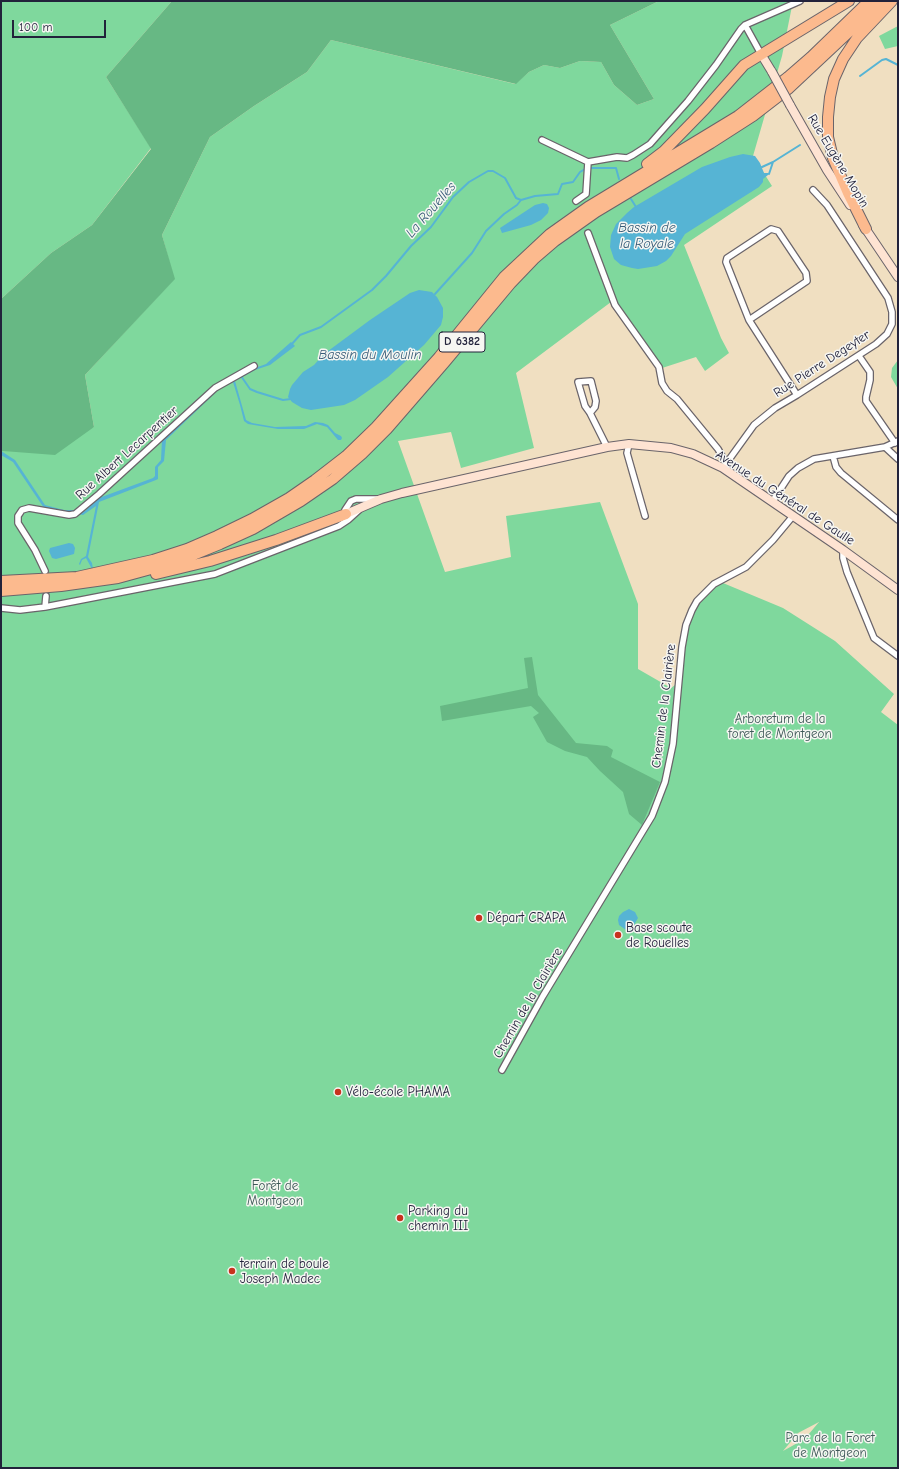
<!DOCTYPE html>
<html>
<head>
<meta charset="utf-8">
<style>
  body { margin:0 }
  #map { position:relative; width:899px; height:1469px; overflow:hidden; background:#f0dfc1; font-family:"Comic Neue",sans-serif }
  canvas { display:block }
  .frame { position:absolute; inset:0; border:2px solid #22223b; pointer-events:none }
  .scale { position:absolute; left:12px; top:20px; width:94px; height:18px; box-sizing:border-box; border:2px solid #22223b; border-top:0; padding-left:5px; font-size:12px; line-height:14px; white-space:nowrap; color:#22223b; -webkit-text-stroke:3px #f6f6f2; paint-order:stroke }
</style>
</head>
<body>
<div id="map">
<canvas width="899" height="1469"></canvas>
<div class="frame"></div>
<div class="scale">100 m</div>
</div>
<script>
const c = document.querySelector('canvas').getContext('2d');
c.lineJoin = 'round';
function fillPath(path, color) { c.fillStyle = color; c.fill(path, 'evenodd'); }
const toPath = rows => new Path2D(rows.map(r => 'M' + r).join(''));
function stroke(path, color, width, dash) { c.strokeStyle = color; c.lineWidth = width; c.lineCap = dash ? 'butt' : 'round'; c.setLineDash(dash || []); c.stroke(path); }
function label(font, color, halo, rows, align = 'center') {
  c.font = font + ' "Comic Neue",sans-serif'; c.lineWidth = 3; c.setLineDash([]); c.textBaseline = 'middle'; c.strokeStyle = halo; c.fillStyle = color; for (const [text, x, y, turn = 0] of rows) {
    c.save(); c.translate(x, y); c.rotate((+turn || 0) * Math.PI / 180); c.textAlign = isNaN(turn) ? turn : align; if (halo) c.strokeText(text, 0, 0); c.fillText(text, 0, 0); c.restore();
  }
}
const green = toPath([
  [1,1,172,1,106,77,151,148,92,225,51,253,1,299],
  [659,1,793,1,782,56,753,156,772,186,684,245,721,338,729,353,705,371,696,357,659,369,611,302,516,373,534,448,461,468,451,432,398,441,445,572,511,557,506,516,600,502,638,604,638,669,671,688,675,685,680,639,688,613,713,582,723,583,783,608,835,641,894,694,881,712,898,725,898,1468,1,1468,1,451,3,451,94,427,85,375,174,279,162,235,210,137,254,106,307,72,331,40,515,84,529,72,544,65,560,68,580,61,601,62,614,85,637,105,654,99,610,25],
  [819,1422,808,1435,801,1441,783,1451,798,1433],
  [898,26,898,46,885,49,879,36],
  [898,360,898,389,891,377,892,368]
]);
const forest = toPath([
  [172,1,659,1,610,25,654,99,637,105,614,85,601,62,580,61,560,68,544,65,529,72,516,84,331,40,307,72,254,106,210,137,162,235,175,279,85,375,94,427,55,455,3,451,1,451,1,299,51,253,92,225,151,149,106,77],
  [532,657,538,695,576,743,607,746,613,750,611,757,660,782,642,825,629,814,623,792,600,771,587,757,565,751,547,742,533,717,539,713,531,706,442,721,440,706,528,688,524,658]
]);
const water = toPath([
  [743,154,755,156,760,163,764,173,769,173,768,175,763,179,763,182,759,187,685,234,671,256,666,261,657,266,638,269,632,268,621,265,614,259,610,247,611,235,616,224,627,213,634,207,702,167,730,157],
  [543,203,547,204,549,208,548,213,541,220,531,225,502,233,500,228,535,205],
  [419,290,432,292,437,297,443,308,443,317,441,325,424,345,388,377,355,400,344,405,311,410,302,408,292,402,288,397,290,389,292,385,303,372,314,365,324,354,370,320,410,293],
  [291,342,295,346,270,365,255,370,235,381,246,420,252,423,275,427,306,426,315,422,323,423,328,425,335,433,341,436,342,438,341,440,338,440,327,427,317,424,304,429,278,429,248,424,244,421,240,405,233,382,218,390,212,396,166,440,164,461,158,467,158,479,156,480,99,502,88,557,92,563,93,569,92,569,86,558,82,560,80,565,79,564,81,559,86,556,96,506,83,515,77,514,81,510,85,511,99,498,153,478,155,476,155,467,161,460,162,440,213,391,247,371,266,364],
  [1,451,15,460,45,505,64,510,77,510,74,513,44,508,13,462,1,455],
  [69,543,73,544,75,548,74,554,56,559,52,558,49,551,50,548],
  [629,909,635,912,638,918,631,930,626,930,619,925,618,920,619,916,623,912]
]);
const stream = toPath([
  [860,76,882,60,886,59,898,65],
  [762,167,773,162,800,145],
  [769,174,773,162],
  [631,199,636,207],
  [435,294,472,253,486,231,504,214,517,205,521,200],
  [291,345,300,335,321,327,372,290,386,276,411,246,431,227,453,197,469,182,488,171,493,171,505,178,516,198,521,200,535,196,558,194,562,184,573,182,580,172,587,168,616,168,619,179],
  [241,376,250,389,257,392,283,400,291,399]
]);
const street = toPath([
  [745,25,761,54],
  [542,140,588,162,617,157,627,158,633,155,650,144,688,101,716,65,741,29,745,25,800,1],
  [576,201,586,194,588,162],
  [588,233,615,305,659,367,662,383,667,391,677,399,718,449,726,463],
  [749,320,807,281,806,273,778,231,771,229,727,258,726,262,749,320,797,395],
  [859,356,870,372,870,380,866,397,866,401,895,443],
  [590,413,595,407,596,401,591,381,578,382,585,406,590,413,607,447],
  [629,444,627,453,645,516],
  [885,447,898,459],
  [833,456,836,467,841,473,898,520],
  [723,468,754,425,775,408,797,395,876,344,887,334,892,324,892,312,888,298,827,205,813,190],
  [772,502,789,476,798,468,814,459,885,447,898,441],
  [347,516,345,510,351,501,356,499,379,499],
  [843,550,843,558,847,572,874,638,898,656],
  [45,571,35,550,18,523,18,516,22,510,29,508,69,515,75,514,99,494,215,388,254,366],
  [45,607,46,596],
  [1,608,20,610,45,607,215,574,339,526,348,520,359,510],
  [502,1070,543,996,652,816,665,782,673,744,682,647,686,625,692,610,697,601,714,584,746,567,773,540,793,516]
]);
const secondary = toPath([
  [761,54,772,72],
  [790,105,827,170,850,205],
  [863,225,898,277],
  [346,514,381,499,402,493,607,447,629,444,671,448,693,454,723,468,843,550,898,590]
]);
const highway = toPath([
  [647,164,664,151,705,109,744,65,849,1],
  [866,229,848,193,833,158,828,137,828,117,830,97,834,79,843,59,857,38,892,1],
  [156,574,210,561,276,540,346,514],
  [1,581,77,577,153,560,187,549,217,536,252,519,289,498,315,480,346,456,376,427,439,357,504,277,550,234,588,207,738,116,788,77,811,57,869,1],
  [1,591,61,586,118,578,151,569,183,559,220,544,253,529,301,501,333,479,362,454,387,429,445,362,511,283,534,259,555,241,596,212,711,143,753,116,788,89,882,1]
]);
const secondaryBridge = toPath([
  [772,72,790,105]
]);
const markers = [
  [479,918,4,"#c8321e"],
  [618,935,4,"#c8321e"],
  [338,1092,4,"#c8321e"],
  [400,1218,4,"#c8321e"],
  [232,1271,4,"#c8321e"]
];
const shields = [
  [462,342,46]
];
const shieldNames = [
  ["D 6382",462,342]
];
const streetNames = [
  ["Rue Eugène Mopin",838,161,59],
  ["Rue Pierre Degeyter",822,364,-33],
  ["Rue Albert Lecarpentier",127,453,-42],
  ["Avenue du Général de Gaulle",785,498,33],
  ["Chemin de la Clairière",664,706,-83],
  ["Chemin de la Clairière",528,1003,-60]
];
const parkNames = [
  ["Arboretum de la",780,719],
  ["foret de Montgeon",780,734],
  ["Forêt de",275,1186],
  ["Montgeon",275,1201],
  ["Parc de la Foret",830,1438],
  ["de Montgeon",830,1453]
];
const poiNames = [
  ["Départ CRAPA",487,918],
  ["Base scoute",626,928],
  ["de Rouelles",626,943],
  ["Vélo-école PHAMA",346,1092],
  ["Parking du",408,1211],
  ["chemin III",408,1226],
  ["terrain de boule",240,1264],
  ["Joseph Madec",240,1279]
];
const waterNames = [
  ["La Rouelles",431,210,-49],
  ["Bassin de",647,228],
  ["la Royale",647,244],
  ["Bassin du Moulin",370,355]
];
fillPath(green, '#7fd89d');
fillPath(forest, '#67b884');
fillPath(water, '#56b4d4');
stroke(stream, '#56b4d4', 2);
stroke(street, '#6a646a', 8);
stroke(secondary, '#6a646a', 10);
stroke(highway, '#6a646a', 12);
stroke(street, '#fff', 5.5);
stroke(secondary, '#fee3d2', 8);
stroke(highway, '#fcba8e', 10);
stroke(secondaryBridge, '#6a646a', 10, []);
stroke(secondaryBridge, '#fee3d2', 8);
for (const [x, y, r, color] of markers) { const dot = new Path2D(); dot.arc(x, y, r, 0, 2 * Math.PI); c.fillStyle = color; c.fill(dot); stroke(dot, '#f6f6f2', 1.5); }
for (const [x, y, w] of shields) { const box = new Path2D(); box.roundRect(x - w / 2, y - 10, w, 20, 3); c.fillStyle = '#f6f6f2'; c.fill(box); stroke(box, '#22223b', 1); }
label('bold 12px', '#22223b', null, shieldNames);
label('13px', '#22223b', '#f6f6f2', streetNames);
label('13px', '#3e5958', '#f6f6f2', parkNames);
label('13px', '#22223b', '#f6f6f2', poiNames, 'left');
label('italic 14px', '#375c78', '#f6f6f2', waterNames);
</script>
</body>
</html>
